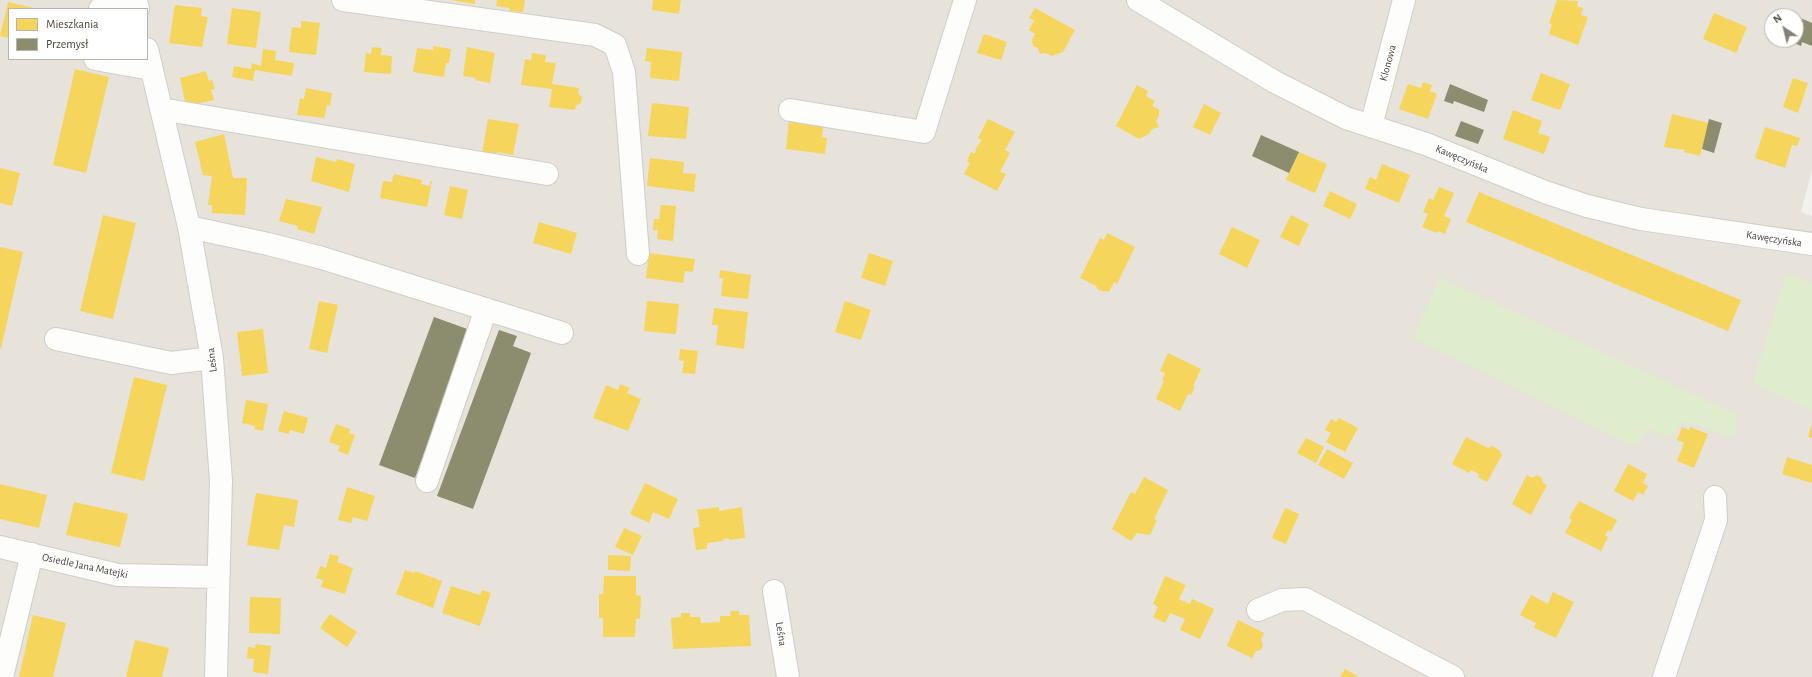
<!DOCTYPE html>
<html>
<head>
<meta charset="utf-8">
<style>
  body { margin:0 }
  #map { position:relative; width:1812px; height:677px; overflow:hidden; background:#f2f1ed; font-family:"Alegreya Sans",sans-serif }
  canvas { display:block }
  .legend { position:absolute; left:8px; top:8px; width:140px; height:52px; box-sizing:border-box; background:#fff; border:1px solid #b7b4af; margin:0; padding:5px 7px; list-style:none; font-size:12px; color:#4a4338 }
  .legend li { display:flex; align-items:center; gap:8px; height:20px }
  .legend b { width:20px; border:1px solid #b7b4af }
  .north { position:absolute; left:1764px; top:8px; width:40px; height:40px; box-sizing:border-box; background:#fff; border:1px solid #b7b4af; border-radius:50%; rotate:325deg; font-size:11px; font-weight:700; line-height:16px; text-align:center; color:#4a4338 }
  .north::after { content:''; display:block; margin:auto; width:14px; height:18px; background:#858077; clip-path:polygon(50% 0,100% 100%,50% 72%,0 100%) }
</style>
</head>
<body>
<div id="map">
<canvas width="1812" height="677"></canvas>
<ul class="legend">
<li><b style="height:11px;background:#f6d55c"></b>Mieszkania</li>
<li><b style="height:11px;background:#8c8c6e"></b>Przemysł</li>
</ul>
<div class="north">N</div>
</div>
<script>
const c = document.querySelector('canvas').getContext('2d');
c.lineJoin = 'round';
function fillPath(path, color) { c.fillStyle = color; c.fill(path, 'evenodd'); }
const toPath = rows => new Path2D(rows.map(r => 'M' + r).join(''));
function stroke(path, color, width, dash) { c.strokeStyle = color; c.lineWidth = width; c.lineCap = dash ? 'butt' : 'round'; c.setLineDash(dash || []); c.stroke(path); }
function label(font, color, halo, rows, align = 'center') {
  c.font = font + ' "Alegreya Sans",sans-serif'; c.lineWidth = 4; c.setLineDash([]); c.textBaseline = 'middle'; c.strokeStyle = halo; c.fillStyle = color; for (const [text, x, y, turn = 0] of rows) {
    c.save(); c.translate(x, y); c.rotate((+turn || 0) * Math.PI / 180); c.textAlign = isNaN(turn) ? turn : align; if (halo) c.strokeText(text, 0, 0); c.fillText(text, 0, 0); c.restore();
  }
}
const residential = toPath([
  [0,0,1812,0,1812,170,1801,212,1812,216,1812,677,0,677],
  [9,9,147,9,147,59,9,59],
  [1772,16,1796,16,1796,40,1772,40]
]);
const green = toPath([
  [1786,274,1812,283,1812,410,1753,383],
  [1440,278,1738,415,1733,437,1683,421,1672,437,1649,429,1636,447,1413,338]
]);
const homes = toPath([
  [451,0,475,0,475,4],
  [497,0,525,0,523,12,509,11,510,8,496,6],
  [653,0,681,0,679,14,652,10],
  [1557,0,1578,1,1577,6,1583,8,1581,15,1588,17,1578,45,1549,34,1552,24,1549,23],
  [8,2,34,8,9,9,9,38,0,36],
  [175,5,202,8,201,16,208,17,202,47,169,43],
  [232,8,261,12,256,48,227,44],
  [1035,8,1075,30,1063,52,1051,56,1046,53,1040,54,1038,48,1033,46,1032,40,1035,34,1029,30,1034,20,1029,18],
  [1714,13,1747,27,1736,53,1703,39],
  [301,21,320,23,316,55,289,52,292,27,301,28],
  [984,34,1007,42,1001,60,977,53],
  [433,46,451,49,449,63,446,63,444,77,413,72,417,48,433,50],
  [372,47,382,48,381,55,392,56,391,74,364,72,366,53,371,54],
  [467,47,495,53,490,83,475,80,476,78,463,76],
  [647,48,682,52,679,81,650,78,651,62,645,61],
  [263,49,276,51,275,60,294,63,292,76,255,70,253,81,232,77,234,66,251,69,252,63,261,66],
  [532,53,546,55,545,62,556,63,552,84,579,88,578,93,582,97,581,103,576,105,575,110,549,107,552,89,521,85,525,59,531,60],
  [75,69,109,77,86,173,53,165],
  [206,71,209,81,212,80,215,89,211,90,214,100,186,106,180,78],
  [1541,73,1570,84,1560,110,1531,100],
  [1793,78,1808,83,1798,113,1783,107],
  [1423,82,1432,85,1430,91,1437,94,1428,119,1399,109,1408,84,1421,88],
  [1137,85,1148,91,1146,96,1155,101,1152,106,1159,109,1159,116,1156,121,1159,127,1152,129,1149,134,1139,139,1116,126],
  [306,88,332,93,330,106,327,105,324,118,297,115,300,98,304,99],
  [652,103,689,107,686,139,648,136],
  [1204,104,1221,113,1210,135,1193,127],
  [1513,110,1542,121,1538,133,1550,137,1544,154,1503,139],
  [1672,114,1709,123,1700,156,1684,152,1685,150,1664,147],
  [488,119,519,124,513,155,497,152,495,162,481,159],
  [789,119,807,121,807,124,823,126,822,137,827,138,825,154,786,149],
  [988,119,1015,132,1005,150,1010,153,1000,172,1006,174,997,191,964,174,970,163,967,161,971,152,975,154,976,148,982,140,978,138],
  [1765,127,1800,138,1797,146,1792,145,1785,168,1755,158],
  [224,134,233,178,247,178,245,215,212,213,212,205,208,205,212,176,203,175,195,142],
  [1299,152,1327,164,1315,193,1286,180],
  [316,157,336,162,337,159,355,164,349,192,311,181],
  [650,158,684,162,683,173,696,174,694,192,647,186],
  [1382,164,1410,175,1399,203,1365,189,1370,177,1376,180],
  [0,168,20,173,12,206,0,203],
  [394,174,422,180,421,184,430,186,430,181,432,181,427,207,380,198,383,181,392,182],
  [450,186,468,190,462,219,444,215],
  [1439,187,1454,193,1444,216,1451,219,1445,234,1438,231,1437,233,1422,227,1428,214,1423,212,1429,198,1433,200],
  [1330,191,1357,204,1350,219,1323,206],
  [1479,192,1741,300,1728,331,1466,222],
  [286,199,322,207,314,234,297,229,298,226,279,221],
  [661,205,676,206,673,241,657,239,658,230,653,230,654,219,659,219],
  [103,215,136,223,113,319,80,311],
  [1291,215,1309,224,1299,246,1280,237],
  [539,222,577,233,571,254,533,243],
  [1232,227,1260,240,1247,268,1219,254],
  [1107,233,1135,247,1117,284,1114,282,1109,292,1098,290,1096,286,1080,278,1100,238,1104,240],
  [0,247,23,252,1,348,0,348],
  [649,253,695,259,693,272,685,271,683,283,646,278],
  [869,253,893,261,885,286,861,278],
  [720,270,751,275,748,299,721,296,723,278,719,278],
  [319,301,338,305,327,353,309,349],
  [647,301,679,304,676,334,644,331],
  [845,301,871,310,861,340,835,332],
  [714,308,748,312,744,349,716,345,718,325,712,325],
  [263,329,268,373,242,376,237,332],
  [680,349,698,351,695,374,682,373,684,361,679,360],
  [1168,353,1201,369,1193,386,1195,387,1191,395,1188,394,1180,411,1156,399,1164,381,1162,380,1165,373,1160,371],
  [134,377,167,385,144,481,111,473],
  [620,384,630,388,627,393,641,399,628,431,593,418,606,385,618,390],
  [246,400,268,404,263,431,254,429,255,426,242,423],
  [284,411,308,418,304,434,290,430,289,434,278,431],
  [1339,418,1358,428,1345,452,1326,442,1331,433,1325,430,1331,419,1336,422],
  [1812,423,1812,438,1808,437],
  [336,424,350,429,349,433,355,435,348,455,338,451,340,446,329,442],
  [1682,427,1689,430,1690,427,1708,434,1694,468,1677,461,1684,443,1677,440],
  [1466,437,1488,448,1492,446,1499,450,1502,455,1487,482,1478,477,1479,474,1471,470,1469,473,1452,464],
  [1306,438,1324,447,1316,463,1297,453],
  [1327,449,1353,463,1344,479,1318,465],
  [1787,457,1812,465,1812,483,1782,474],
  [1628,464,1647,474,1643,483,1648,486,1643,495,1638,492,1633,501,1614,491],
  [1527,475,1532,478,1537,475,1542,478,1543,483,1547,485,1531,515,1512,504],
  [1144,477,1168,490,1154,519,1157,520,1150,535,1137,533,1131,541,1112,529,1131,492,1135,494],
  [645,483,678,499,669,519,653,512,649,523,630,514],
  [0,484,47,495,39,528,0,519],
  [347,487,375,496,367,521,353,517,351,523,338,520],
  [256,493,298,500,294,527,284,525,279,550,247,545],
  [1579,501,1617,520,1611,532,1608,530,1605,536,1608,537,1601,551,1565,533,1572,520,1569,518],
  [74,502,128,514,120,547,66,535],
  [719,507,719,511,742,507,745,538,729,540,729,538,723,539,723,541,707,543,707,549,696,550,693,528,700,527,697,510],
  [1285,508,1299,514,1286,544,1272,538],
  [624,528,642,536,633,555,615,547],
  [330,554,339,556,337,562,353,568,345,594,321,587,323,580,316,578,320,566,326,568],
  [608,555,631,556,630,571,608,570],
  [405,570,414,573,415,571,442,581,433,608,396,594],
  [604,576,636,576,636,595,641,596,640,619,636,618,635,637,603,637,603,618,599,618,599,594,603,594],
  [1165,576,1186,585,1179,599,1190,604,1192,599,1214,609,1200,639,1180,630,1185,619,1170,613,1165,623,1153,617,1158,607,1153,604],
  [451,586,480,595,482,590,491,593,480,626,442,613],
  [1553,592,1574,602,1556,638,1534,628,1536,623,1520,615,1531,595,1548,604],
  [250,597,281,598,280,634,249,633],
  [730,611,739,611,739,615,749,615,751,646,673,649,671,618,681,617,681,613,690,613,690,617,700,617,701,623,720,622,720,616,731,616],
  [330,614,357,632,347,647,320,628],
  [33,615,66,623,53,677,19,677],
  [1238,620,1264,633,1261,640,1263,645,1261,650,1256,651,1252,658,1227,646],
  [135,640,169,648,162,677,126,677],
  [256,644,271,646,268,674,253,672,254,659,247,658,248,647,255,648],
  [1345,669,1359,677,1340,677]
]);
const industry = toPath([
  [1796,16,1812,23,1812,46,1802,42,1801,46,1787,40,1796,40],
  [1450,84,1488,100,1484,112,1454,101,1453,104,1444,101],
  [1709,119,1722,123,1714,153,1702,149],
  [1461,121,1484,130,1478,144,1455,136],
  [1261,135,1299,152,1289,173,1252,156],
  [434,317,470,330,415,478,379,465],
  [499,330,517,336,513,346,531,353,473,509,437,496]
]);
const minor = toPath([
  [136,0,138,9],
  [343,0,595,35,615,45,624,72,638,254],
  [1138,0,1275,82,1346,118,1426,144,1545,192,1587,206,1641,219,1812,244],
  [100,9,122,0],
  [147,49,189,227,212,358,221,481,216,677],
  [95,59,151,69],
  [161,109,547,174],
  [790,110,924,132,965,0],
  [1371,126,1404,0],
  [189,227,268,244,322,258,562,333],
  [56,339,171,363,212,358],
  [427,481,486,309],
  [0,547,118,575,218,577],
  [774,591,788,677],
  [1258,610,1282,600,1305,599,1453,677],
  [2,677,32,554],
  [1664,677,1716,520,1715,497]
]);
const streetNames = [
  ["Klonowa",1388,63,-75],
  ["Kawęczyńska",1462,159,23],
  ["Kawęczyńska",1774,239,9],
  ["Leśna",212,360,-97],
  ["Osiedle Jana Matejki",85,566,12],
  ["Leśna",781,634,81]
];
fillPath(residential, '#e7e3da');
fillPath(green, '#e0edcd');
fillPath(homes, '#f6d55c');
fillPath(industry, '#8c8c6e');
stroke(minor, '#cfcdc9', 24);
stroke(minor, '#fdfdfc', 22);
label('11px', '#4a4338', '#fff', streetNames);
</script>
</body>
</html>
